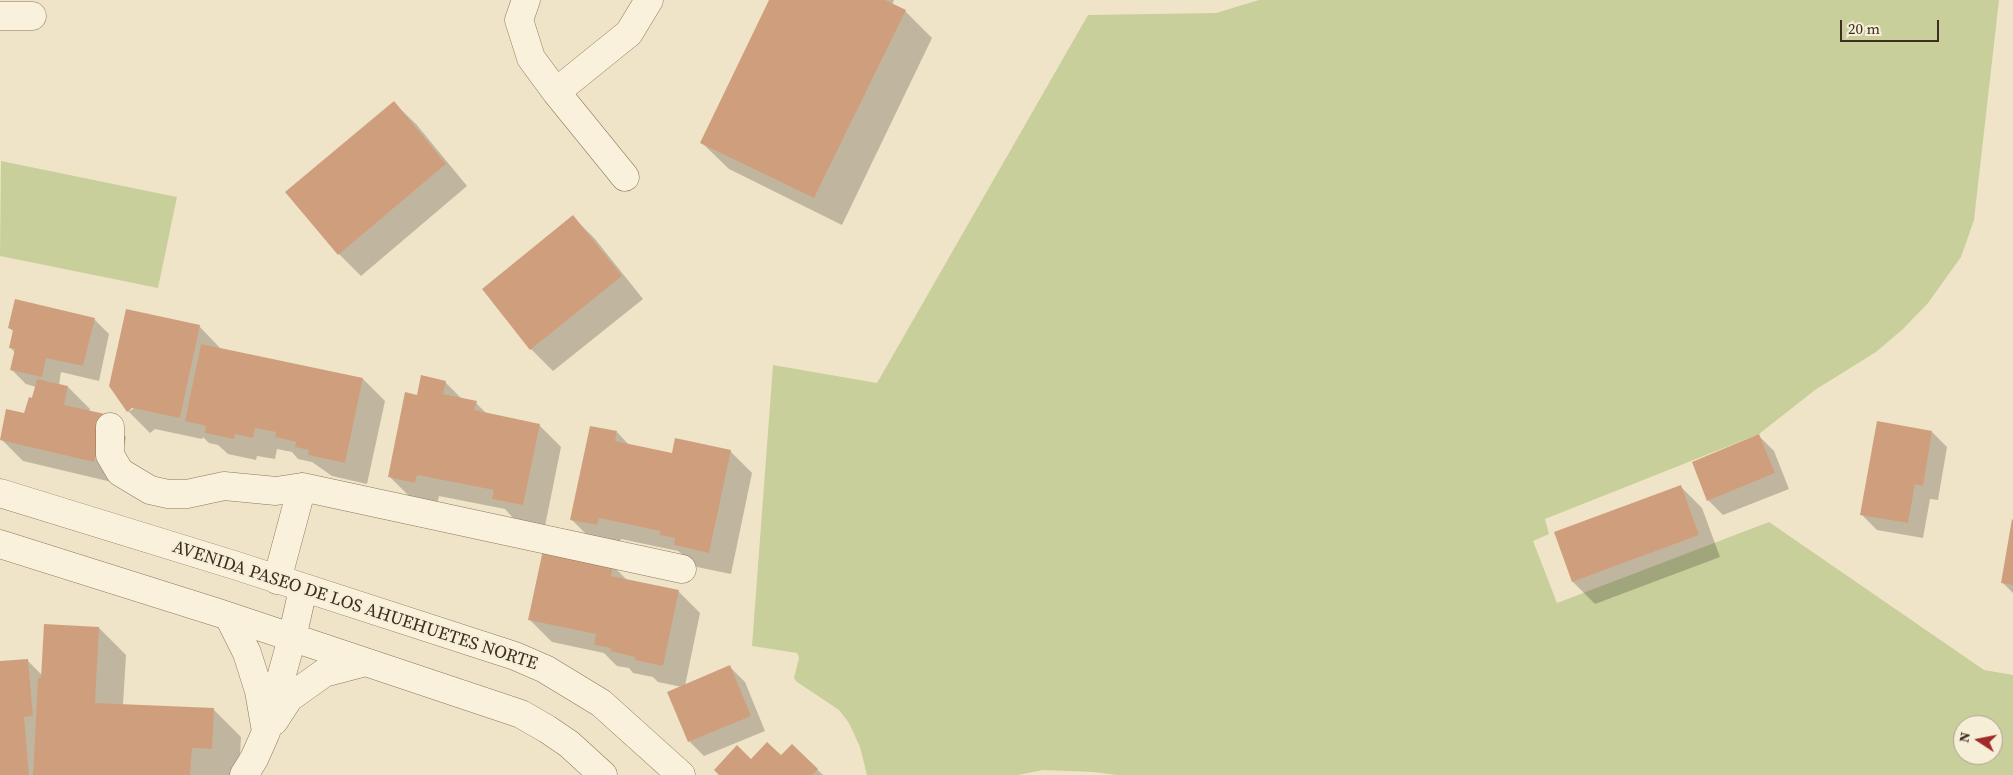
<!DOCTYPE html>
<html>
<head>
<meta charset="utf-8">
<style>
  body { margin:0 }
  #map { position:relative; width:2013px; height:775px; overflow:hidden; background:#f0e4c8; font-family:"Source Serif 4",serif }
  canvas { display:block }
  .north { position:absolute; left:1953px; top:715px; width:50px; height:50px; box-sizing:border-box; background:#f7eed8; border:1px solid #ada18e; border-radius:50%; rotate:281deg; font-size:14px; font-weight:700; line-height:20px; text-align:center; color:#3d2e20 }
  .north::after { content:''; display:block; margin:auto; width:18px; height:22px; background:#9e2a2b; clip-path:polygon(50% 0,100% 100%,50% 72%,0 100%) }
  .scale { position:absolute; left:1840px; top:20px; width:99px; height:22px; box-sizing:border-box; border:2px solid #3d2e20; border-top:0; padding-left:6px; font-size:15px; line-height:18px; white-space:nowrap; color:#3d2e20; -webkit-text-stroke:4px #f7eed8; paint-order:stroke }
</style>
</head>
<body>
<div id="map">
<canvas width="2013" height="775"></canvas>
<div class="north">N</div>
<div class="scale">20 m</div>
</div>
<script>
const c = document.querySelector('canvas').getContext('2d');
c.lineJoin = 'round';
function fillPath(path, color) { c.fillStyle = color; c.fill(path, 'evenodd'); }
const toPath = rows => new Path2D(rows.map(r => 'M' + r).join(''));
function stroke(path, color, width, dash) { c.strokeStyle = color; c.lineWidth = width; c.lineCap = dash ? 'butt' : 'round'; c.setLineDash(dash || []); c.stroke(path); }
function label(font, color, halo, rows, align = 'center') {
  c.font = font + ' "Source Serif 4",serif'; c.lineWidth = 4.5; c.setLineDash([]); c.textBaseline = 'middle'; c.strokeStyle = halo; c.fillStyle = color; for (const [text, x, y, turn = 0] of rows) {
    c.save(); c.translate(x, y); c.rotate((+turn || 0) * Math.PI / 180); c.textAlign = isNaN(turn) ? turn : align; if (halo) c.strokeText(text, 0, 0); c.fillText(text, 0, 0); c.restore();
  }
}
const green = toPath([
  [1259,0,1999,0,1974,220,1961,257,1928,303,1903,329,1876,352,1815,390,1759,434,1545,519,1549,534,1533,541,1557,603,1769,522,1984,670,2013,675,2013,775,1117,775,1094,772,1043,770,1018,775,867,775,860,747,849,723,839,710,797,682,794,678,799,658,797,653,752,646,773,365,877,383,1088,15,1216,13],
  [1963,725,1993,725,1993,755,1963,755],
  [1,161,177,197,158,288,0,256]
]);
const shadow = toPath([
  [771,0,894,0,892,5,905,11,932,38,842,225,729,169,701,142],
  [394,103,416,124,467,186,361,276,339,254],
  [573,217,595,239,643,299,553,371,531,349,484,290],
  [127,311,199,326,221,349,363,379,385,401,367,484,332,476,312,462,298,459,292,452,277,449,275,459,257,456,256,460,228,454,218,445,209,443,203,437,202,439,155,429,150,433,128,411,110,385],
  [137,403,138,405,130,411,130,408],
  [94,319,109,334,99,381,61,372,59,385,68,387,90,409,89,412,104,416,126,437,116,483,23,461,1,439,25,415,36,387,26,384,11,369,15,353,11,348,14,332,10,328],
  [445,382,463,400,476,403,488,415,539,425,561,447,545,526,515,520,505,509,439,496,437,504,411,498,389,476,418,397],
  [617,432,629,445,673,454,730,451,752,473,731,574,697,567,678,551,621,539,618,546,593,541,571,519],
  [1932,432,1947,447,1938,500,1930,499,1923,538,1877,530,1861,514],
  [1759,436,1774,451,1789,489,1723,515,1708,500],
  [1680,486,1702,508,1720,557,1595,604,1573,582,1555,533],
  [2013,521,2013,593,2002,582],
  [612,565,628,581,678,591,700,613,685,686,730,667,745,682,765,731,704,756,689,741,682,687,658,682,653,677,633,673,629,668,617,666,604,653,552,642,530,620],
  [99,628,126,655,123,705,214,710,241,737,239,775,0,775,0,662,27,660,42,675],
  [792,745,823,775,720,775,781,757]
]);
const building = toPath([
  [769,0,885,0,906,10,814,198,700,143],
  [394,101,446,164,338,255,285,192],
  [573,215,622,276,530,350,482,289],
  [15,299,95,318,83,366,46,358,42,377,10,370,15,349,9,348,13,330,8,328],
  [126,309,200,325,180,418,132,408,127,412,109,386],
  [201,344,363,378,345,463,308,455,309,450,295,447,296,442,275,437,276,432,255,428,253,438,235,434,234,439,205,433,206,426,185,421],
  [421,375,446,381,443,394,477,401,474,410,540,424,523,505,492,499,494,490,417,475,415,483,388,477,405,392,417,395],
  [37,379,68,386,64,405,105,414,94,462,0,440,6,409,24,413,29,397,32,398],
  [1877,421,1932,431,1923,486,1915,484,1908,523,1860,515],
  [590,426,617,431,615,441,672,453,675,438,731,450,709,553,674,545,675,538,660,535,660,531,599,518,597,525,570,520],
  [1759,434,1775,473,1707,501,1692,462],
  [1681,485,1699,535,1572,582,1554,532],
  [2012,519,2013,520,2013,585,2001,583],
  [543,550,613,564,611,576,679,590,663,666,635,660,635,657,610,651,611,648,594,645,596,634,528,620],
  [44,624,99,627,95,703,214,708,212,749,192,748,190,775,33,775,38,678,41,678],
  [28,659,33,716,24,717,29,775,0,775,0,661],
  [730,665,751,716,688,742,667,692],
  [767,742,781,755,792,744,818,769,812,775,719,775,714,770,737,745,751,759]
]);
const minor = toPath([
  [526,0,519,20,531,58,556,92,625,177],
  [0,16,32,16],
  [556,92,629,33,649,0],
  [110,427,110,455,120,472,150,490,168,494,187,494,224,486,276,491,302,487],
  [0,493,234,565,515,656,545,669,601,703,681,775],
  [0,544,219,613,521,714,547,729,569,744,603,775],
  [277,580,302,487,682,569],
  [229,617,247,653,259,691,265,726],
  [274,721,289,698,324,673,362,663],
  [244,775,254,759,266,732,292,638,303,589]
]);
const streetNames = [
  ["AVENIDA PASEO DE LOS AHUEHUETES NORTE",355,606,18]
];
fillPath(green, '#c9cf9b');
fillPath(shadow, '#0003');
fillPath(building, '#cf9f7d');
stroke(minor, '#8d765c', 29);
stroke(minor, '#faf1dc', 28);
label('18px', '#3d2e20', '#f7eed8', streetNames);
</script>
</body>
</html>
